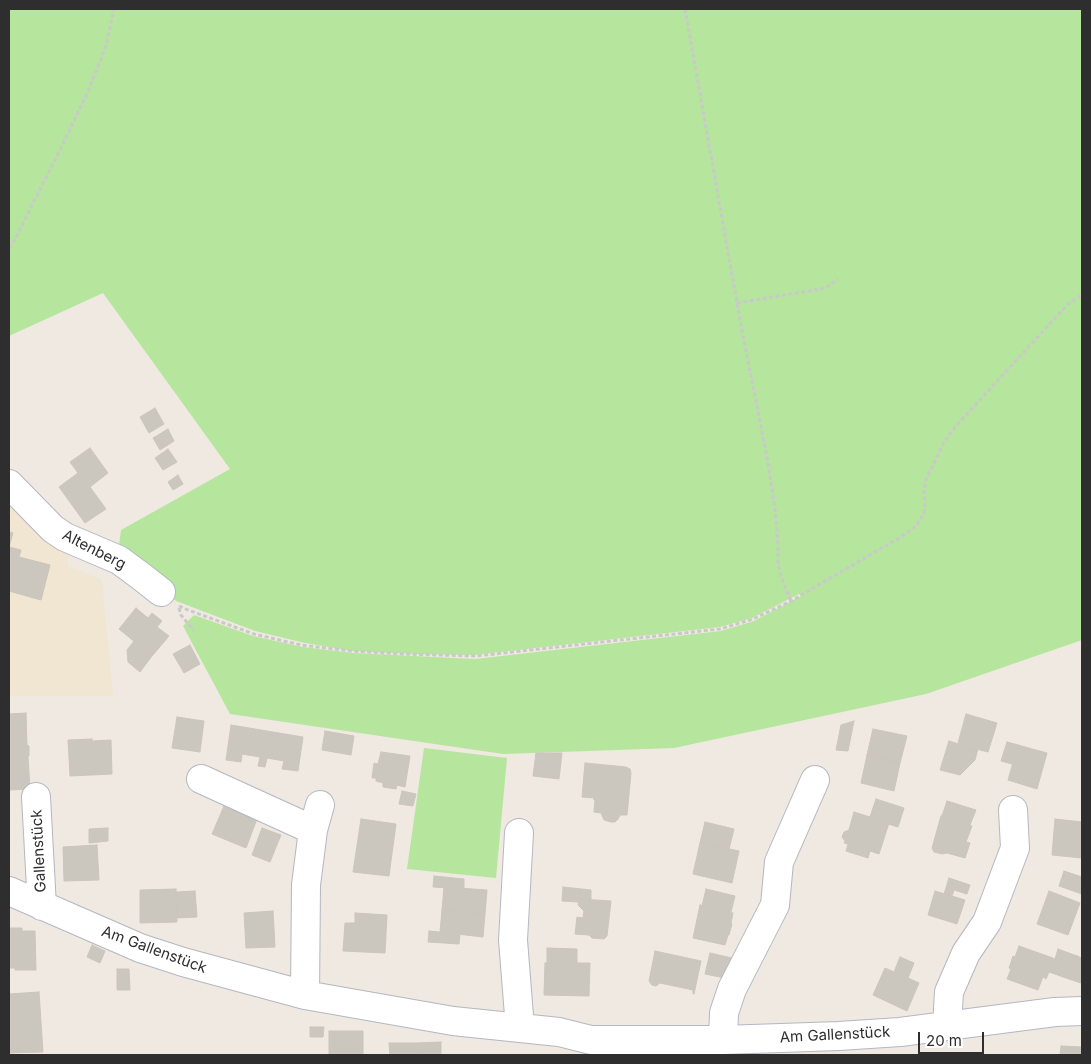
<!DOCTYPE html>
<html>
<head>
<meta charset="utf-8">
<style>
  body { margin:0 }
  #map { position:relative; width:1091px; height:1064px; overflow:hidden; background:#efe9e1; font-family:Inter,sans-serif }
  canvas { display:block }
  .frame { position:absolute; inset:0; border:10px solid #2e2e2e; pointer-events:none }
  .scale { position:absolute; left:918px; top:1032px; width:66px; height:22px; box-sizing:border-box; border:2px solid #2e2e2e; border-top:0; padding-left:6px; font-size:15px; line-height:18px; white-space:nowrap; color:#2e2e2e; -webkit-text-stroke:4px #fff; paint-order:stroke }
</style>
</head>
<body>
<div id="map">
<canvas width="1091" height="1064"></canvas>
<div class="frame"></div>
<div class="scale">20 m</div>
</div>
<script>
const c = document.querySelector('canvas').getContext('2d');
c.lineJoin = 'round';
function fillPath(path, color) { c.fillStyle = color; c.fill(path, 'evenodd'); }
const toPath = rows => new Path2D(rows.map(r => 'M' + r).join(''));
function stroke(path, color, width, dash) { c.strokeStyle = color; c.lineWidth = width; c.lineCap = dash ? 'butt' : 'round'; c.setLineDash(dash || []); c.stroke(path); }
function label(font, color, halo, rows, align = 'center') {
  c.font = font + ' Inter,sans-serif'; c.lineWidth = 5; c.setLineDash([]); c.textBaseline = 'middle'; c.strokeStyle = halo; c.fillStyle = color; for (const [text, x, y, turn = 0] of rows) {
    c.save(); c.translate(x, y); c.rotate((+turn || 0) * Math.PI / 180); c.textAlign = isNaN(turn) ? turn : align; if (halo) c.strokeText(text, 0, 0); c.fillText(text, 0, 0); c.restore();
  }
}
const education = toPath([
  [9,494,68,550,68,566,102,580,113,696,9,696,9,626,10,618,9,618]
]);
const green = toPath([
  [9,9,1082,9,1082,640,926,694,674,748,503,754,230,714,183,626,194,615,253,636,303,647,353,653,475,659,721,631,754,621,801,596,799,594,752,618,720,627,474,655,415,654,353,651,305,643,255,631,176,601,118,553,121,530,230,469,103,293,9,336],
  [424,748,507,758,496,878,407,869]
]);
const building = toPath([
  [155,408,164,424,149,433,140,417,155,408],
  [168,429,174,441,160,450,153,438,168,429],
  [90,448,108,473,90,487,106,509,85,523,59,487,78,473,70,462,90,448],
  [168,449,177,462,163,470,155,458,168,449],
  [178,475,183,484,173,490,168,482,178,475],
  [9,532,13,533,9,547,21,550,19,557,50,565,41,600,9,591,9,532],
  [136,608,148,618,152,613,162,621,157,627,169,636,152,656,119,629,136,608],
  [134,641,152,656,140,672,128,662,127,650,134,641],
  [190,645,200,664,184,673,173,654,190,645],
  [26,713,27,745,29,746,29,756,28,756,30,789,9,790,9,714,26,713],
  [966,714,997,723,988,752,976,749,972,751,967,750,965,746,958,743,966,714],
  [177,717,204,721,200,752,172,748,177,717],
  [854,721,848,751,836,750,841,725,854,721],
  [231,725,303,737,298,771,282,769,284,761,267,758,265,767,258,766,260,757,242,754,241,762,226,760,231,725],
  [873,729,907,736,900,763,867,755,873,729],
  [325,731,354,736,351,755,322,750,325,731],
  [92,739,92,741,111,740,112,774,70,776,68,740,92,739],
  [949,741,965,746,967,750,972,751,976,749,978,749,975,760,960,775,940,770,949,741],
  [1007,742,1018,745,1012,764,1001,761,1007,742],
  [1018,745,1047,753,1037,789,1008,780,1018,745],
  [381,752,410,756,405,787,397,785,396,789,383,787,383,783,376,781,376,778,372,778,374,763,378,764,381,752],
  [536,753,562,753,559,779,533,776,536,753],
  [867,755,900,763,894,791,861,783,867,755],
  [585,763,626,767,630,769,631,773,627,815,620,815,618,819,615,822,611,822,604,820,601,813,594,812,595,800,594,800,594,798,582,797,585,763],
  [402,791,416,794,413,806,399,804,402,791],
  [876,799,904,808,898,827,888,824,889,823,870,817,876,799],
  [947,801,976,810,970,825,942,816,947,801],
  [224,806,257,819,246,848,212,834,224,806],
  [854,812,889,823,879,854,870,851,868,858,846,851,848,844,844,843,845,841,842,837,844,832,849,830,854,812],
  [941,816,972,826,966,842,970,843,965,858,947,853,942,854,934,852,932,848,941,816],
  [361,819,396,824,389,876,353,872,361,819],
  [1055,819,1082,822,1082,858,1052,855,1055,819],
  [705,822,734,829,729,849,700,843,705,822],
  [108,828,108,841,89,843,89,829,108,828],
  [262,828,281,835,270,862,252,855,262,828],
  [700,843,739,851,732,883,693,874,700,843],
  [97,845,99,880,64,881,63,847,97,845],
  [1064,871,1082,877,1082,894,1059,886,1064,871],
  [434,876,464,879,464,889,433,887,434,876],
  [949,878,970,885,967,894,954,890,952,896,944,894,949,878],
  [444,887,487,890,485,914,442,910,444,887],
  [563,887,591,890,591,900,579,899,578,902,562,901,563,887],
  [176,889,177,922,140,923,140,890,176,889],
  [706,889,735,896,731,912,702,906,706,889],
  [195,891,197,917,177,918,176,892,195,891],
  [935,891,965,900,957,924,928,915,935,891],
  [1049,891,1080,903,1068,935,1037,924,1049,891],
  [579,899,611,901,607,936,604,939,592,938,589,935,575,934,577,917,583,918,584,911,578,905,579,899],
  [700,905,733,913,731,923,732,924,729,935,728,935,725,945,693,938,700,905],
  [442,910,485,914,483,937,440,932,442,910],
  [273,911,275,947,246,948,244,913,273,911],
  [355,913,387,915,385,953,343,951,345,923,355,923,355,913],
  [9,928,22,928,22,931,35,931,36,970,15,970,15,968,9,968,9,928],
  [429,931,460,934,459,944,428,942,429,931],
  [92,945,105,951,100,963,87,957,92,945],
  [1019,946,1050,957,1038,990,1007,979,1011,969,1009,968,1013,956,1015,957,1019,946],
  [547,948,577,949,577,963,547,963,547,948],
  [1058,949,1077,956,1069,979,1049,972,1046,979,1043,977,1050,957,1055,959,1058,949],
  [655,951,701,961,694,994,693,994,693,990,660,983,656,986,652,985,649,981,655,951],
  [710,953,736,959,725,978,705,974,710,953],
  [1077,956,1082,958,1082,979,1081,983,1069,979,1077,956],
  [900,957,914,963,908,978,919,983,907,1011,873,995,885,968,894,972,900,957],
  [545,963,590,963,589,996,544,995,545,963],
  [117,969,129,969,130,990,117,990,117,969],
  [39,992,43,1052,9,1053,9,994,39,992],
  [310,1027,324,1027,323,1037,310,1037,310,1027],
  [329,1031,363,1031,363,1055,329,1055,329,1031],
  [441,1042,441,1055,417,1055,416,1043,441,1042],
  [389,1043,416,1043,417,1055,390,1055,389,1043],
  [1061,1046,1082,1047,1082,1055,1060,1055,1061,1046]
]);
const path = toPath([
  [685,9,742,331,767,457,775,509,778,544,778,565,782,579,791,601],
  [9,248,14,241,63,144,89,89,106,46,114,9],
  [737,303,826,288,838,279],
  [179,606,188,610,254,634,301,645,351,651,402,654,476,656,720,629,753,619,791,601,899,538,916,526,924,514,925,501,924,492,926,480,943,444,955,427,1068,304,1082,295],
  [179,608,181,615,194,631]
]);
const minor = toPath([
  [9,484,53,529,65,537,119,560,142,577,161,592],
  [201,779,313,830],
  [36,797,42,906],
  [519,833,513,940,520,1028],
  [9,891,140,948,183,962,305,995,453,1021,559,1032,591,1040,723,1040,839,1036,900,1032,1055,1012,1082,1011],
  [305,995,306,885,313,830,320,805],
  [947,1026,949,992,966,953,987,922,1015,848,1013,810],
  [723,1040,724,1013,732,989,775,905,779,862,815,780]
]);
const streetNames = [
  ["Altenberg",94,550,27],
  ["Gallenstück",39,851,-93],
  ["Am Gallenstück",154,950,20],
  ["Am Gallenstück",835,1035,-3]
];
fillPath(education, '#f0e6d1');
fillPath(green, '#b6e59e');
fillPath(building, '#cbc7bf');
stroke(building, '#cbc5ba', 1);
stroke(minor, '#b4b7c1', 30);
stroke(path, '#c9c9c9', 3, [4, 2.5]);
stroke(minor, '#fff', 28);
label('15px', '#2e2e2e', '#fff', streetNames);
</script>
</body>
</html>
